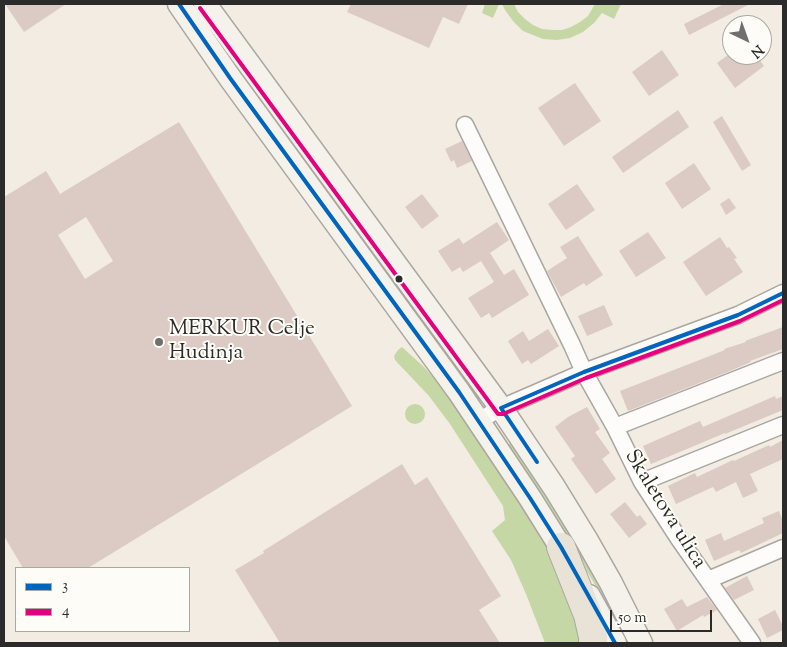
<!DOCTYPE html>
<html>
<head>
<meta charset="utf-8">
<style>
  body { margin:0 }
  #map { position:relative; width:787px; height:647px; overflow:hidden; background:#f2ece2; font-family:"Sorts Mill Goudy",serif }
  canvas { display:block }
  .frame { position:absolute; inset:0; border:5px solid #2b2b2b; pointer-events:none }
  .legend { position:absolute; left:15px; top:567px; width:175px; height:65px; box-sizing:border-box; background:#fdfcf7; border:1px solid #a9a8a5; margin:0; padding:6px 9px; list-style:none; font-size:15px; color:#2b2b2b }
  .legend li { display:flex; align-items:center; gap:10px; height:25px }
  .legend b { width:25px; border:1px solid #a9a8a5 }
  .north { position:absolute; left:722px; top:15px; width:50px; height:50px; box-sizing:border-box; background:#fdfcf7; border:1px solid #a9a8a5; border-radius:50%; rotate:138deg; font-size:14px; font-weight:700; line-height:20px; text-align:center; color:#2b2b2b }
  .north::after { content:''; display:block; margin:auto; width:18px; height:22px; background:#716f6b; clip-path:polygon(50% 0,100% 100%,50% 72%,0 100%) }
  .scale { position:absolute; left:610px; top:610px; width:102px; height:22px; box-sizing:border-box; border:2px solid #2b2b2b; border-top:0; padding-left:6px; font-size:15px; line-height:18px; white-space:nowrap; color:#2b2b2b; -webkit-text-stroke:4px #fdfcf7; paint-order:stroke }
</style>
</head>
<body>
<div id="map">
<canvas width="787" height="647"></canvas>
<div class="frame"></div>
<ul class="legend">
<li><b style="height:6px;background:#0065bd"></b>3</li>
<li><b style="height:6px;background:#e5007d"></b>4</li>
</ul>
<div class="north">N</div>
<div class="scale">50 m</div>
</div>
<script>
const c = document.querySelector('canvas').getContext('2d');
c.lineJoin = 'round';
function fillPath(path, color) { c.fillStyle = color; c.fill(path, 'evenodd'); }
const toPath = rows => new Path2D(rows.map(r => 'M' + r).join(''));
function stroke(path, color, width, dash) { c.strokeStyle = color; c.lineWidth = width; c.lineCap = dash ? 'butt' : 'round'; c.setLineDash(dash || []); c.stroke(path); }
function label(font, color, halo, rows, align = 'center') {
  c.font = font + ' "Sorts Mill Goudy",serif'; c.lineWidth = 4; c.setLineDash([]); c.textBaseline = 'middle'; c.strokeStyle = halo; c.fillStyle = color; for (const [text, x, y, turn = 0] of rows) {
    c.save(); c.translate(x, y); c.rotate((+turn || 0) * Math.PI / 180); c.textAlign = isNaN(turn) ? turn : align; if (halo) c.strokeText(text, 0, 0); c.fillText(text, 0, 0); c.restore();
  }
}
const green = toPath([
  [485,4,499,4,493,18,482,13],
  [502,4,514,4,518,12,525,19,533,25,542,29,552,30,562,30,571,27,580,22,588,16,595,4,621,4,614,19,602,13,594,23,583,32,570,38,557,40,543,39,523,31,513,21,505,10],
  [402,347,424,367,452,398,551,545,590,643,545,643,526,594,511,560,492,531,505,520,503,506,450,424,429,396,395,360,394,356,398,350],
  '405 414a10 10 0 1 1 20 0a10 10 0 1 1-20 0Z',
  [513,440,578,543,633,643,624,643,597,588,572,547,507,446]
]);
const building = toPath([
  [5,4,66,4,24,32],
  [351,4,468,4,459,24,443,17,429,48,347,12],
  [724,4,750,4,689,35,684,24],
  [662,50,679,75,649,96,632,72],
  [728,55,756,55,764,66,735,88,717,63],
  [575,83,601,121,564,146,538,108],
  [678,110,689,127,623,173,612,157],
  [722,116,751,165,742,171,713,122],
  [179,122,352,406,88,568,23,568,4,536,4,197,46,171,60,194],
  [86,217,113,261,85,279,58,235],
  [462,141,472,161,457,168,454,160,451,162,445,149],
  [694,163,711,189,682,209,665,183],
  [577,184,595,210,566,230,548,204],
  [422,194,439,216,422,229,405,207],
  [729,198,736,208,726,215,720,204],
  [497,222,509,240,490,253,504,275,514,269,529,295,492,318,489,313,481,318,468,298,494,282,481,261,463,272,460,267,452,272,438,251,459,238,463,244],
  [648,232,666,258,636,277,619,251],
  [578,236,603,275,586,286,584,283,561,297,547,271,567,258,560,247],
  [720,237,727,248,729,247,737,258,734,259,743,272,706,296,683,262],
  [604,305,613,325,587,336,578,316],
  [783,327,783,349,750,361,751,362,730,371,628,411,620,391,725,350,724,349,746,342,745,341],
  [548,329,559,346,531,364,528,360,522,364,508,341,523,331,529,341],
  [775,396,776,399,783,396,783,410,725,434,725,433,651,464,643,446,700,421,703,427],
  [587,407,600,429,595,432,610,453,602,459,616,479,596,494,571,459,575,456,555,427,568,417],
  [783,440,783,459,750,474,758,491,743,498,736,482,716,492,713,487,676,504,668,486,695,473,697,477,733,460,734,461,769,445,770,447],
  [402,464,415,485,427,477,501,596,479,610,500,643,280,643,235,570,264,553,263,551],
  [625,502,637,517,640,515,647,524,629,538,610,514],
  [779,511,783,521,783,533,741,553,739,550,714,561,705,540,721,533,724,541,764,523,762,518],
  [747,576,754,590,734,600,725,588],
  [707,597,717,610,704,617,703,615,677,631,664,609,682,599,687,607],
  [775,610,783,626,783,630,767,638,758,619]
]);
const street = toPath([
  [465,125,572,345,584,372,615,427,642,482,679,539,752,643],
  [478,421,501,408,584,372,738,315,783,293],
  [615,427,783,361],
  [642,482,783,425],
  [708,580,783,548]
]);
const secondary = toPath([
  [179,4,230,78,459,392,530,498,570,562],
  [205,4,501,408,554,487,586,539,611,583,641,643],
  [589,596,615,643]
]);
const highway = toPath([
  [561,547,588,615,593,637,593,643]
]);
const bus1 = toPath([
  [179,4,230,78,459,392,530,498,561,547,615,643],
  [537,462,501,408,584,372,738,315,783,293]
]);
const bus2 = toPath([
  [200,8,498,414,503,414,586,378,740,321,783,300]
]);
const markers = [
  [399,279,4.5,"#2b2b2b"],
  [159,342,5,"#716f6b"]
];
const poiNames = [
  ["MERKUR Celje",169,330],
  ["Hudinja",169,354]
];
const streetNames = [
  ["Skaletova ulica",664,510,58]
];
fillPath(green, '#c5d7a4');
fillPath(building, '#dbcbc4');
stroke(street, '#aaa7a1', 19);
stroke(secondary, '#aaa7a1', 25);
stroke(highway, '#aaa7a1', 30);
stroke(street, '#fdfcfb', 16);
stroke(secondary, '#f5f2ec', 22);
stroke(highway, '#e9e3d7', 28);
stroke(bus1, '#0065bd', 4);
stroke(bus2, '#e5007d', 4);
for (const [x, y, r, color] of markers) { const dot = new Path2D(); dot.arc(x, y, r, 0, 2 * Math.PI); c.fillStyle = color; c.fill(dot); stroke(dot, '#fdfcf7', 2); }
label('21px', '#2b2b2b', '#fdfcf7', poiNames, 'left');
label('21px', '#2b2b2b', '#fdfcf7', streetNames);
</script>
</body>
</html>
